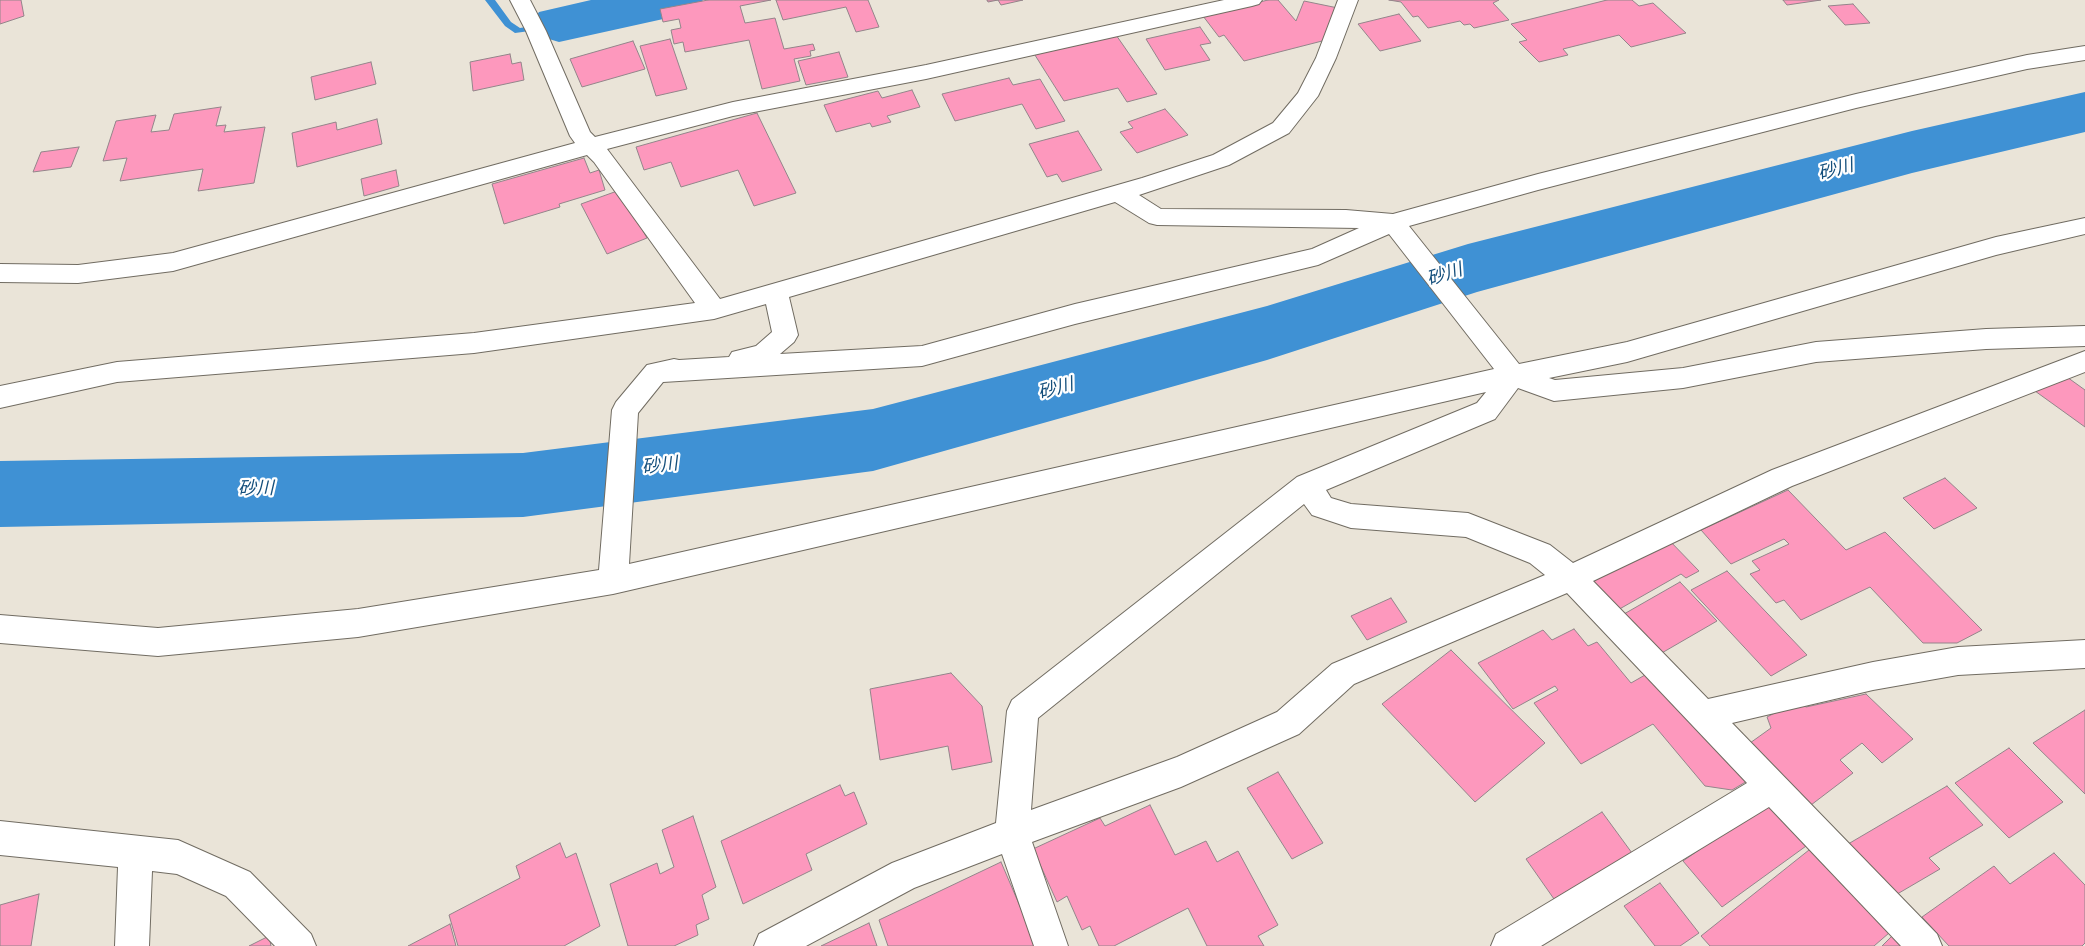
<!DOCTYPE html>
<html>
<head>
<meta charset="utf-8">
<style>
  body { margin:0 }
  canvas { display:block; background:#eae4d8 }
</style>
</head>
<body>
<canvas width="2085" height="946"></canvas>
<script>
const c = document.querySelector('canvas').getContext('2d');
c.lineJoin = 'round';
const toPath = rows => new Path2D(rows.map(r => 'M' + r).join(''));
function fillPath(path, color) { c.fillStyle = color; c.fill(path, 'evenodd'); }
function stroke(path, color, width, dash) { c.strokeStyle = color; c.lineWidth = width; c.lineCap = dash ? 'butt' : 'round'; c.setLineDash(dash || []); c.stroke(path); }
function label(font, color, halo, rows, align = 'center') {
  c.font = font + ' "Source Sans 3","Noto Sans JP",sans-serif'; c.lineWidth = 4.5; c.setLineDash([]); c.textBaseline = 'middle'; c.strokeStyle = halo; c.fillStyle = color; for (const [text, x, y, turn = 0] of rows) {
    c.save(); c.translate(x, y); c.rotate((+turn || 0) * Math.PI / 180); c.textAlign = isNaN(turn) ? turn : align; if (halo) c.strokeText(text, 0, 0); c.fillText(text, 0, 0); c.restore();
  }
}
const stream = toPath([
  [485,0,495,0,511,22,520,28,559,21,564,24,559,27,515,33,505,26,485,0]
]);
const river = toPath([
  [591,0,703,0,695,12,559,42,539,36,531,24,539,12,591,0],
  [2085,92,2085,132,1912,173,1477,292,1267,360,873,471,523,517,0,527,0,461,523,453,873,409,1267,306,1468,244,1912,131,2085,92]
]);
const building = toPath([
  [0,0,21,0,24,16,0,24,0,0],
  [708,0,771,0,740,6,745,23,775,18,784,49,813,44,815,50,810,51,811,56,794,59,800,81,762,89,749,40,685,52,683,42,674,44,671,30,681,28,679,19,663,22,660,9,708,0],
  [776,0,868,0,879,27,856,32,846,7,783,20,776,0],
  [987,0,1023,0,1001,5,998,0,988,2,987,0],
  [1268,0,1278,0,1296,21,1304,1,1338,8,1326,40,1244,61,1224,35,1219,37,1203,16,1268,0],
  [1389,0,1499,0,1493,3,1509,20,1474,28,1470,24,1464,25,1460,21,1428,28,1418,16,1413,17,1401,2,1389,0],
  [1607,0,1632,0,1639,6,1653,3,1686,33,1631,47,1619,35,1563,49,1568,55,1539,62,1519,42,1527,40,1511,24,1607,0],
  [1783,0,1821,0,1787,5,1783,0],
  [1853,4,1870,23,1845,25,1828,6,1853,4],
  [1399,14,1421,41,1380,51,1358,24,1399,14],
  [1200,27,1211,43,1200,45,1210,60,1165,70,1146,39,1200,27],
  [1114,32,1157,94,1127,102,1118,88,1064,101,1033,52,1114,32],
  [670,39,687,89,656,96,640,46,670,39],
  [633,41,645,69,582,87,570,59,633,41],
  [839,52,848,77,806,85,798,61,839,52],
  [510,54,512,64,521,62,524,80,473,91,470,62,510,54],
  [371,62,376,84,315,100,311,77,371,62],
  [1009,78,1013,85,1040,79,1065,121,1036,129,1022,104,955,121,942,94,1009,78],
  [912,90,920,107,887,116,891,122,872,127,870,123,836,132,824,105,878,91,882,98,912,90],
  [221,107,216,126,226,125,224,132,265,127,254,183,198,191,203,169,120,181,127,158,103,161,116,121,156,115,151,132,169,130,174,114,221,107],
  [1165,109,1188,135,1137,153,1120,132,1133,128,1128,122,1165,109],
  [757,113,796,193,754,206,738,170,681,187,671,162,644,170,636,147,757,113],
  [377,119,382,144,297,167,292,133,336,122,337,130,377,119],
  [1078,131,1102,170,1062,182,1057,174,1047,177,1029,144,1078,131],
  [79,147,71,167,33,172,41,152,79,147],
  [584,158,590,173,599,170,605,190,559,204,560,207,504,224,492,184,584,158],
  [396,170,399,186,364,196,361,179,396,170],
  [620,190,647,238,607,254,581,204,620,190],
  [2060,372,2085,390,2085,427,2035,391,2060,372],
  [1945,478,1977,508,1934,529,1903,498,1945,478],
  [1788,490,1846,550,1885,532,1982,630,1957,643,1923,643,1870,587,1801,620,1784,600,1776,603,1750,574,1760,570,1752,561,1789,544,1784,539,1731,564,1701,530,1788,490],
  [1666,537,1699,571,1686,578,1681,574,1616,611,1588,579,1666,537],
  [1727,571,1807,655,1771,676,1691,590,1727,571],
  [1680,582,1717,621,1660,654,1624,614,1680,582],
  [1391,598,1407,622,1367,640,1351,616,1391,598],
  [1574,629,1588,646,1597,642,1631,683,1659,667,1754,777,1732,790,1705,786,1653,724,1581,764,1534,703,1558,690,1555,686,1513,709,1478,663,1543,630,1552,640,1574,629],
  [1451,650,1545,743,1475,802,1382,704,1451,650],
  [951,673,982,706,992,762,952,770,948,746,880,760,870,689,951,673],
  [1866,694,1913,739,1882,763,1862,743,1840,760,1853,773,1811,805,1750,743,1771,728,1767,717,1798,701,1806,707,1866,694],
  [2085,710,2085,794,2033,743,2085,710],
  [2009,748,2063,802,2009,838,1955,783,2009,748],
  [1278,772,1323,843,1292,859,1247,788,1278,772],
  [840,785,845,796,854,792,867,824,806,854,812,870,743,904,721,841,840,785],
  [1947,786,1983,825,1929,858,1940,869,1887,900,1843,847,1947,786],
  [1774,798,1813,841,1722,907,1683,861,1774,798],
  [1150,805,1175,855,1206,841,1217,862,1238,851,1278,925,1258,936,1264,946,1207,946,1188,908,1114,946,1099,946,1090,926,1082,930,1067,896,1057,902,1033,849,1100,818,1105,826,1150,805],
  [1602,812,1632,853,1554,899,1526,859,1602,812],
  [693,816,716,887,702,895,709,919,696,925,698,935,674,946,628,946,610,884,657,863,660,874,674,867,662,830,693,816],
  [560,843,566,858,576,853,600,926,564,946,458,946,449,915,520,878,516,866,560,843],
  [1809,850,1889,933,1874,946,1710,946,1701,936,1809,850],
  [2054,853,2085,885,2085,943,2082,946,1949,946,1922,917,1994,866,2010,884,2054,853],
  [1001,862,1037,946,888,946,879,920,1001,862],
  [1660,883,1699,933,1680,946,1655,946,1624,906,1660,883],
  [39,894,31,946,0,946,0,905,39,894],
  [869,923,877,946,821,946,869,923],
  [450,924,456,946,408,946,450,924],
  [1899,929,1916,946,1882,946,1899,929],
  [269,936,271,946,249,946,269,936]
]);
const street = toPath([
  [510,0,530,0,546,31,590,132,595,137,733,102,926,65,1224,0,1262,0,1259,4,1252,6,926,79,733,116,607,149,720,299,1142,178,1213,155,1273,123,1298,93,1316,58,1338,0,1358,0,1336,58,1318,96,1289,133,1229,165,1139,195,1161,209,1346,210,1393,214,1538,174,1856,94,2027,55,2085,46,2085,60,2027,69,1856,108,1538,190,1409,226,1519,364,1627,342,1996,237,2085,218,2085,234,1996,255,1627,362,1549,378,1555,380,1683,368,1816,342,1986,329,2085,326,2085,346,1986,349,1816,362,1683,388,1554,401,1518,388,1495,419,1326,490,1331,498,1351,504,1468,513,1550,545,1573,563,1772,470,2085,351,2085,372,1792,486,1593,581,1708,699,1873,662,1958,647,2085,640,2085,668,1958,675,1873,690,1732,723,1937,934,1942,946,1901,946,1769,807,1541,946,1491,946,1496,934,1747,783,1567,593,1354,684,1299,734,1181,787,1032,842,1068,946,1034,946,1002,854,914,888,806,946,754,946,759,934,892,863,996,823,1007,711,1012,700,1297,477,1477,403,1486,392,613,594,358,637,158,656,0,643,0,615,158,628,358,609,599,570,612,410,616,402,647,365,674,359,679,360,729,357,732,352,756,346,772,332,766,304,714,319,474,353,117,382,0,408,0,386,117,362,474,333,695,303,594,162,587,155,173,271,78,283,0,282,0,264,78,265,173,253,575,143,570,136,526,31,510,0],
  [1115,202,1149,223,1157,225,1359,228,1312,249,1075,304,922,346,780,354,794,342,798,335,789,297,1115,202],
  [1389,234,1494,369,629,564,638,413,663,382,922,366,1075,324,1318,265,1389,234],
  [1304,504,1312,515,1351,528,1466,537,1530,563,1545,575,1332,664,1277,712,1177,757,1031,810,1038,718,1304,504],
  [0,821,178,840,250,872,311,934,316,946,275,946,226,896,177,874,152,871,149,946,115,946,118,867,0,855,0,821]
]);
const waterNames = [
  ["砂川",1836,171,-15],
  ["砂川",1445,276,-18],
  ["砂川",1056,390,-15],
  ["砂川",660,467,-7],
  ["砂川",256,490,-1]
];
fillPath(stream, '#3f91d4');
fillPath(river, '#3f91d4');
fillPath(building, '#fd98bd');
stroke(building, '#93858a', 1);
stroke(street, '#716c62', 2);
fillPath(street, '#fff');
label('italic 18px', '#144f7c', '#fff', waterNames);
</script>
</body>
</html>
